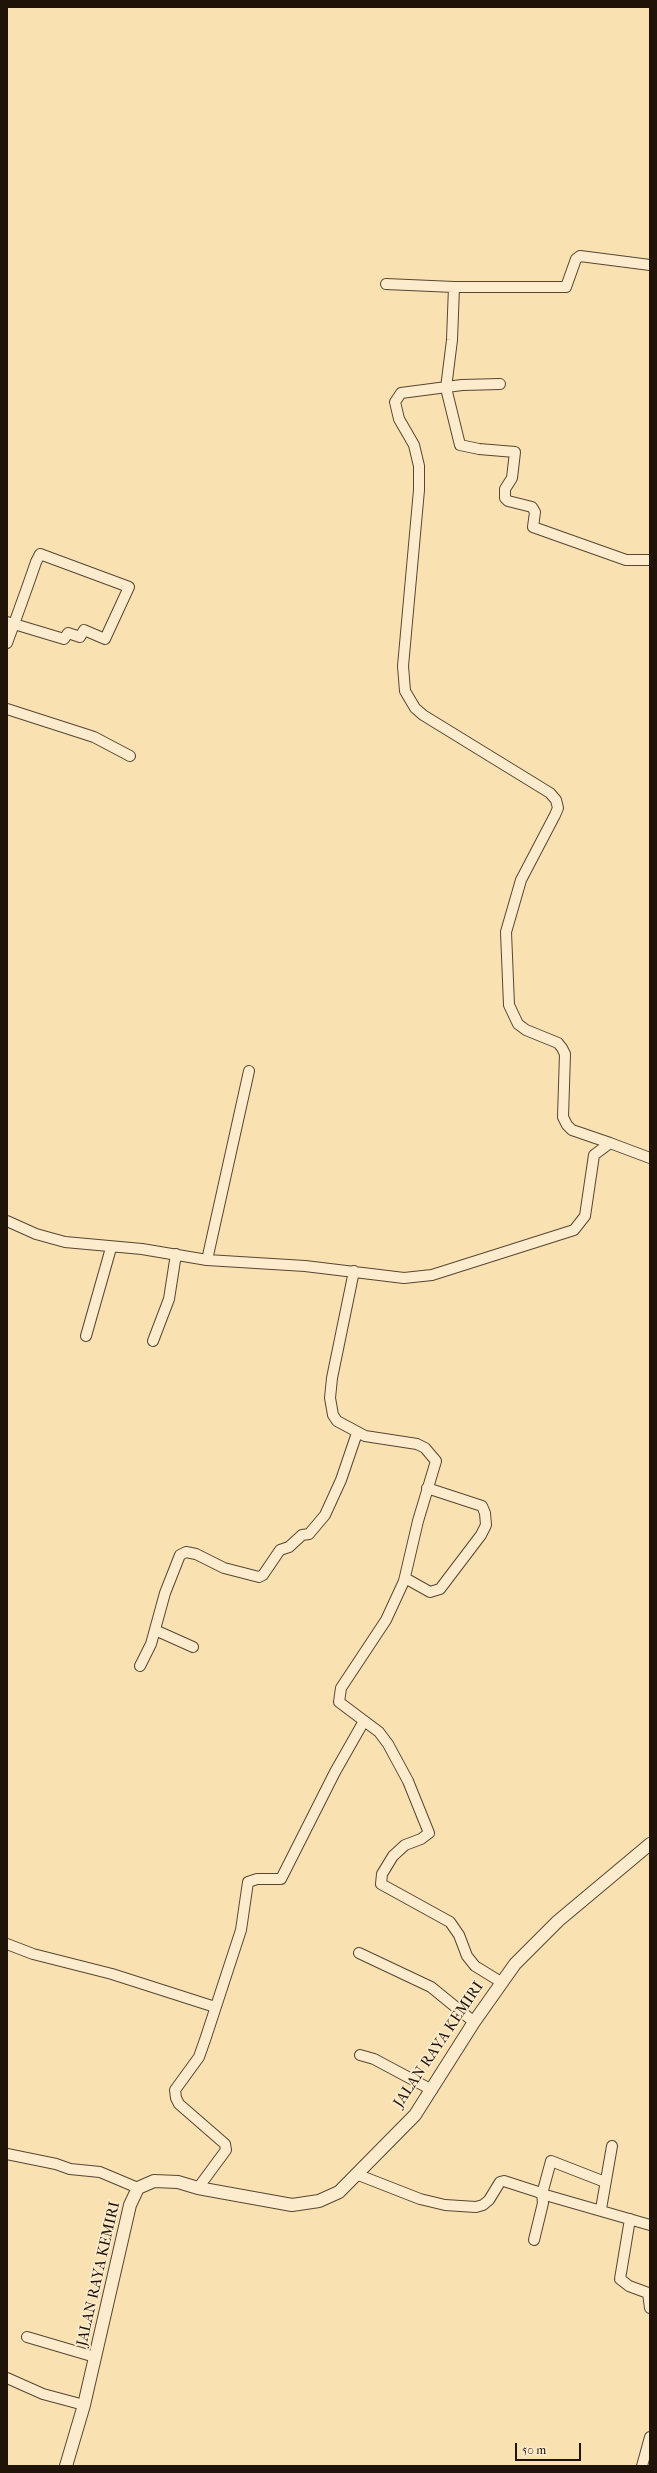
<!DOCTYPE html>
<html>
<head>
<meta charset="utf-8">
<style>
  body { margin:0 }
  #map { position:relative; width:657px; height:2473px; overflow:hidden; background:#fae1b2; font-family:"IM FELL French Canon",serif }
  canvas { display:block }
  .frame { position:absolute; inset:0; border:8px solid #201307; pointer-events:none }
  .scale { position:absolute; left:515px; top:2443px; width:66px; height:18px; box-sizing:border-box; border:2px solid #201307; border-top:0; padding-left:5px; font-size:12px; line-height:14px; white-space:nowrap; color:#201307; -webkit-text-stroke:3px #fceccd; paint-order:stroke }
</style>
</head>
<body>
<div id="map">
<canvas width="657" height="2473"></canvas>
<div class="frame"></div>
<div class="scale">50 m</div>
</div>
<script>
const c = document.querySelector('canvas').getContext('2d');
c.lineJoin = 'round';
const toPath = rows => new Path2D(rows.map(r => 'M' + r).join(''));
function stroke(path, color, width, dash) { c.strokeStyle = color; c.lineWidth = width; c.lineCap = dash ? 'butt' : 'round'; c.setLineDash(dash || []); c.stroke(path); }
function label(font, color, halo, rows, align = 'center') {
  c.font = font + ' "IM FELL French Canon",serif'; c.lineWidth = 3.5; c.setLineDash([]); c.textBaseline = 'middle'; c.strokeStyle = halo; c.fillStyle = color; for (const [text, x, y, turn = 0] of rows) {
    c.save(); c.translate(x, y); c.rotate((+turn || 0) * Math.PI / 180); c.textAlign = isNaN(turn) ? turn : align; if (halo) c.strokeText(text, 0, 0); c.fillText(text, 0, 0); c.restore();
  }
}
const minor = toPath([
  [650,265,580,256,576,259,566,287,454,287,452,340,446,388,460,445,479,449,515,452,512,478,505,489,505,498,508,501,532,507,535,512,533,527,626,560,650,560],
  [386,284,454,287],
  [500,384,462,385,401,393,395,402,399,419,414,445,419,466,419,490,403,666,405,691,415,708,423,715,550,793,556,800,558,808,555,815,521,880,506,932,509,1005,518,1024,526,1030,558,1043,562,1048,565,1054,563,1117,567,1125,572,1130,610,1143],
  [7,622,14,624,64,639,68,633,80,637,84,630,105,639,129,587,40,554,36,562,28,585,14,624,7,643],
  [7,709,94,737,130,756],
  [7,1221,36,1234,65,1242,142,1249,207,1260,305,1266,404,1278,432,1275,574,1230,585,1216,594,1155,610,1143,650,1158],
  [207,1260,249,1071],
  [354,1271,332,1378,330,1398,333,1415,337,1421,365,1436,417,1444,425,1448,436,1461,418,1521,404,1581,386,1620,341,1688,339,1702,379,1732,388,1744,408,1781,429,1833,421,1839,405,1845,393,1856,382,1874,381,1884,450,1922,459,1935,467,1956,475,1966,501,1982],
  [86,1336,111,1248],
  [153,1341,169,1299,176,1254],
  [405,1578,430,1592,440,1589,481,1535,486,1525,485,1513,482,1506,427,1488],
  [155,1630,193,1647],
  [140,1666,151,1644,165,1593,180,1555,186,1552,196,1554,224,1568,259,1577,263,1575,280,1550,289,1547,302,1535,309,1534,325,1515,341,1480,357,1433],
  [7,1944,33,1954,112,1974,215,2007],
  [359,1953,431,1987,474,2022],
  [360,2055,374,2059,432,2090],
  [7,2154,56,2164,70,2169,100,2172,138,2188],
  [356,2174,420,2199,445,2205,476,2207,483,2205,489,2200,500,2182,504,2181,538,2192,542,2194,543,2203,534,2240],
  [605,2182,551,2161,542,2194,650,2225],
  [198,2188,226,2150,225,2144,179,2104,176,2098,175,2090,199,2057,206,2037,241,1930,248,1882,257,1879,281,1879,335,1772,364,1721],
  [601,2209,612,2146],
  [630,2219,620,2279,629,2286,648,2293,650,2308],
  [27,2337,95,2357],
  [7,2378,43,2394,84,2405],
  [642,2466,650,2437]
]);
const tertiary = toPath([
  [66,2466,84,2405,130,2205,138,2188,154,2181,178,2182,198,2188,292,2205,319,2201,339,2192,415,2115,474,2022,515,1964,558,1921,650,1844]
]);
const streetNames = [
  ["JALAN RAYA KEMIRI",439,2045,-56],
  ["JALAN RAYA KEMIRI",99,2274,-77]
];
stroke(minor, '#564632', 12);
stroke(tertiary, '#564632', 14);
stroke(minor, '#fceccd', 10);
stroke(tertiary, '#fceccd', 12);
label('15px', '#201307', '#fceccd', streetNames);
</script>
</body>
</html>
